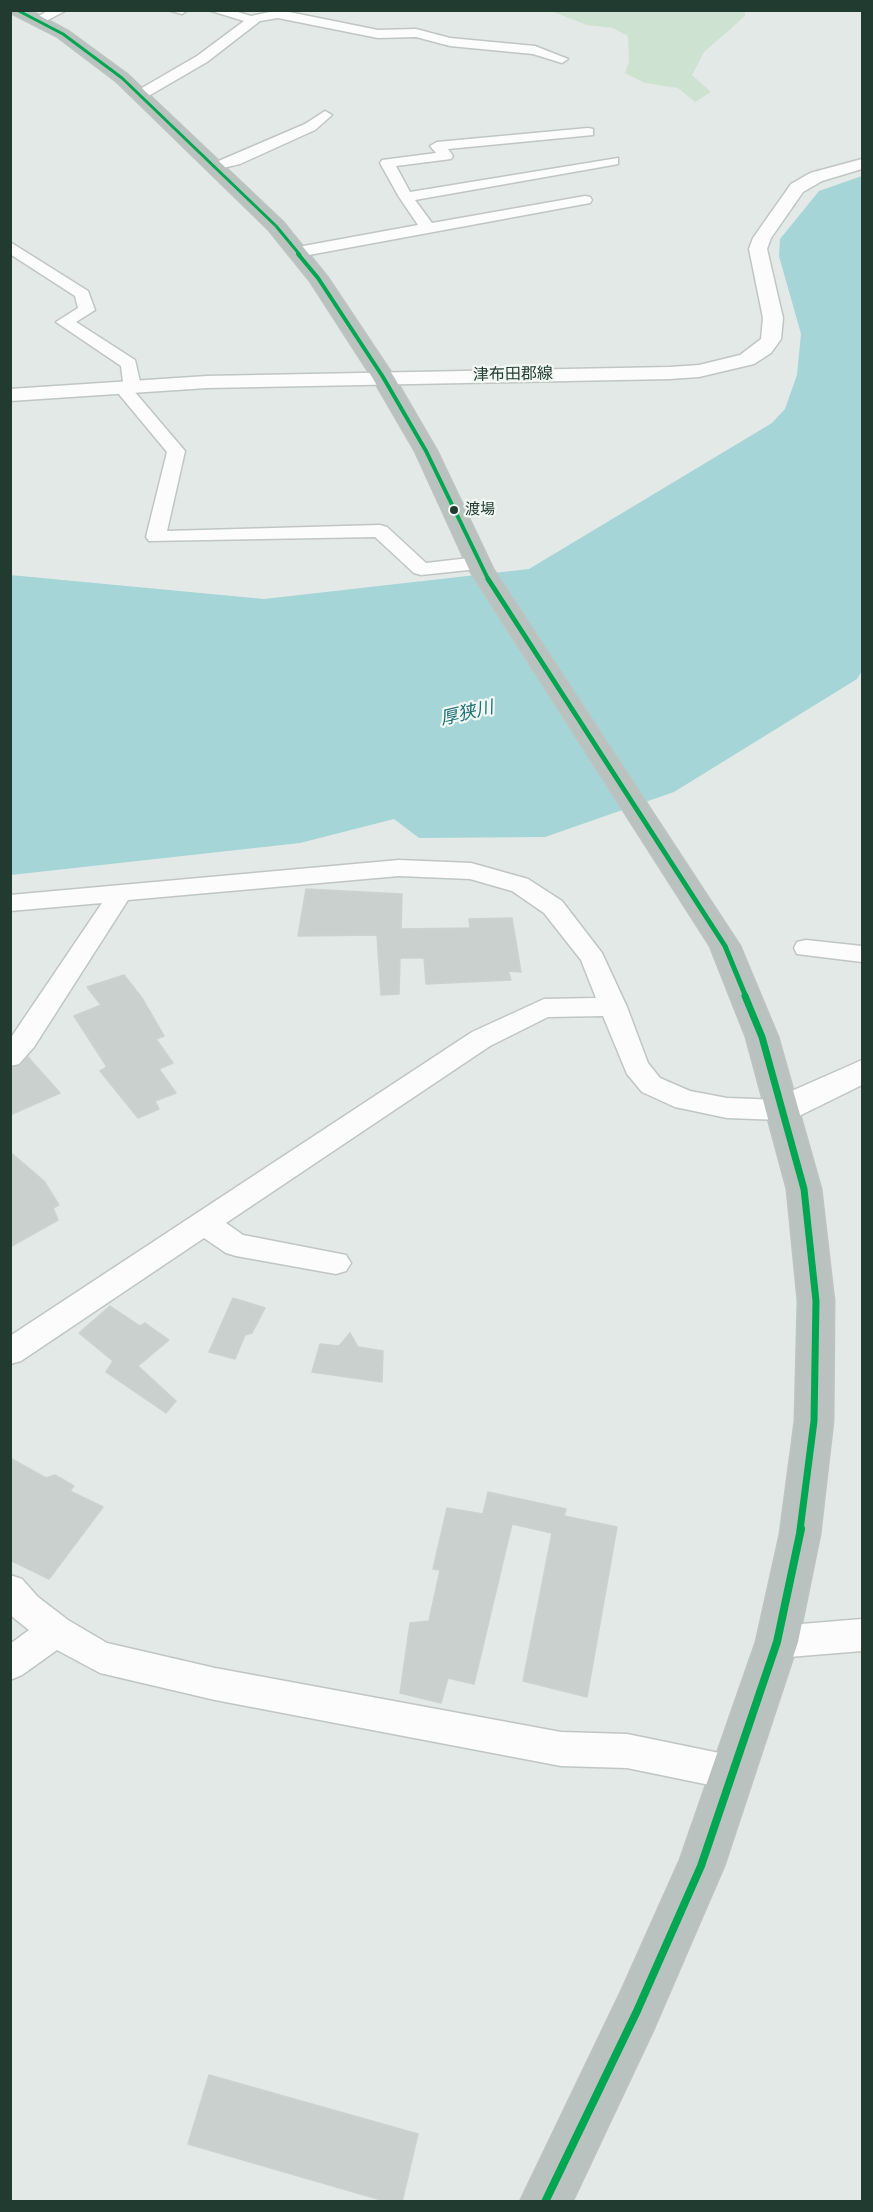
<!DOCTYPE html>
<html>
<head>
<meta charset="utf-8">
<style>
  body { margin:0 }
  #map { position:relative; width:873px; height:2212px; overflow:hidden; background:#e3e9e6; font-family:"Varela Round",sans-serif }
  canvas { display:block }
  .frame { position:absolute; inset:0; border:12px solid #223b31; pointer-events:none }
</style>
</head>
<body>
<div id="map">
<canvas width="873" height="2212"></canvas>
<div class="frame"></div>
</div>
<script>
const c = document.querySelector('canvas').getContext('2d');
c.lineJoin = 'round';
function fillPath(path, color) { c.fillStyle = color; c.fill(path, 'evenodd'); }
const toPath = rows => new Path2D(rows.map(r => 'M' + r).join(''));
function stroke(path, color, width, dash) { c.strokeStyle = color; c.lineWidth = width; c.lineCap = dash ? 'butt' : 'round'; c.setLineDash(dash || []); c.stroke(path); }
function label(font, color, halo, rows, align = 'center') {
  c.font = font + ' "Varela Round","Noto Sans JP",sans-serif'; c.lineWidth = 4.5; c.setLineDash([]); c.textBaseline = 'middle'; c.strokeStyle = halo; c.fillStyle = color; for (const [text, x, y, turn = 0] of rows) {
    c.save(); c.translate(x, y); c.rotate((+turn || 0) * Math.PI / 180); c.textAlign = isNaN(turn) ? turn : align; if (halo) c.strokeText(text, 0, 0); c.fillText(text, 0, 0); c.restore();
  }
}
const green = toPath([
  [745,11,745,16,704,52,692,75,711,92,695,102,678,88,645,83,625,73,629,62,628,36,613,28,587,25,551,11]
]);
const water = toPath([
  [862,176,862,671,857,679,674,792,545,837,419,838,394,819,300,843,11,875,10,575,264,599,529,569,772,423,785,409,797,375,801,334,779,256,780,239,819,191]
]);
const building = toPath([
  [306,889,402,894,401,929,470,928,469,919,512,918,521,972,508,971,511,980,426,984,424,958,400,958,399,994,381,995,377,935,298,936,306,889],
  [124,975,142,998,164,1036,156,1039,173,1063,159,1069,176,1093,155,1101,159,1109,138,1118,100,1071,107,1067,74,1016,101,1005,87,987,124,975],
  [28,1057,60,1093,10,1115,10,1068,21,1065,28,1057],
  [10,1152,44,1181,59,1205,53,1208,58,1220,10,1247,10,1152],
  [233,1298,265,1308,252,1333,245,1335,235,1359,209,1352,233,1298],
  [110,1306,140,1326,145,1323,169,1340,138,1366,176,1401,166,1413,106,1372,113,1361,79,1333,110,1306],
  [350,1333,358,1347,383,1351,382,1382,312,1372,320,1344,339,1346,350,1333],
  [10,1458,46,1478,55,1475,74,1486,70,1491,103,1507,49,1579,10,1560,10,1458],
  [488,1492,566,1509,564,1516,617,1527,587,1697,523,1681,552,1533,512,1524,474,1684,448,1678,441,1703,400,1693,410,1623,429,1621,440,1570,433,1569,447,1508,483,1514,488,1492],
  [209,2075,418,2134,402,2202,388,2202,188,2144,209,2075]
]);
const street = toPath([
  [49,10,67,10,42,23,38,24,32,20,49,10],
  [168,10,188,10,182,14,168,10],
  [208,10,231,10,251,16,279,10,378,30,416,29,450,38,535,46,568,59,562,63,533,54,450,46,416,37,378,38,278,18,260,21,207,62,145,98,135,98,135,92,197,56,244,21,208,10],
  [325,111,332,115,315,130,240,164,214,170,207,166,305,124,325,111],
  [588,128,593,129,593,135,448,149,453,156,451,159,396,166,410,192,618,158,618,164,613,165,415,200,432,223,585,196,590,197,592,200,590,203,298,257,290,252,298,247,418,225,399,197,380,163,382,160,436,153,430,146,437,142,588,128],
  [10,242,88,291,95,310,76,322,135,360,141,386,134,391,185,451,167,531,380,525,387,527,426,563,478,557,485,559,488,563,485,567,478,569,421,575,414,573,375,537,149,541,146,537,167,452,113,387,123,382,121,366,56,322,78,308,75,296,10,254,10,242],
  [399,860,471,863,528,879,562,901,602,953,627,1007,648,1063,660,1078,690,1091,727,1098,781,1100,791,1103,795,1110,791,1117,781,1120,727,1118,675,1107,642,1092,627,1074,603,1016,548,1017,490,1046,226,1223,243,1235,346,1255,351,1263,346,1271,336,1274,236,1256,226,1253,204,1238,21,1361,10,1364,10,1336,472,1032,544,999,596,998,581,960,544,913,512,891,470,879,399,876,128,900,34,1047,19,1064,10,1066,10,1039,102,903,10,911,10,895,399,860],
  [806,940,862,946,862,962,797,954,794,948,797,942,806,940],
  [10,1575,22,1579,38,1597,68,1620,107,1643,215,1668,561,1732,627,1734,734,1756,747,1761,752,1773,747,1785,734,1790,627,1768,561,1766,215,1700,100,1673,57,1650,22,1675,10,1680,10,1644,29,1630,10,1615,10,1575],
  [862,1619,862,1651,777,1658,765,1653,760,1642,765,1631,777,1626,862,1619]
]);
const secondary = toPath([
  [862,159,862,169,822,181,803,192,771,238,767,249,783,318,781,339,771,353,754,364,699,377,670,379,207,388,10,401,10,389,207,376,670,367,699,365,740,355,761,339,763,318,749,249,753,238,791,184,810,173,862,159],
  [862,1060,862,1085,793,1119,781,1122,769,1119,764,1110,769,1101,862,1060]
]);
const highway = toPath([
  [10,10,29,10,68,31,128,75,283,222,328,278,394,377,437,451,493,569,740,946,778,1037,821,1189,834,1301,833,1421,820,1534,798,1642,724,1866,654,2028,572,2202,520,2202,620,1994,680,1860,756,1642,780,1534,795,1421,798,1301,787,1189,746,1037,710,946,469,569,415,451,372,377,310,281,269,230,116,81,58,37,11,13,10,10]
]);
const bus1Far4 = toPath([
  [17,10,63,34,122,78,276,226,300,255]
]);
const bus1Far3 = toPath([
  [298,254,318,278,383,377,426,451,489,581]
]);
const bus1Far2 = toPath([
  [488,579,725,946,746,997]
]);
const bus1Far1 = toPath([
  [745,996,762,1037,804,1189,816,1301,814,1421,800,1530]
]);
const bus1 = toPath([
  [545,2202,637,2011,701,1866,777,1642,801,1529]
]);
const markers = [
  [454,510,5,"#223b31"]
];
const farBusnames = [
  ["渡場",465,510]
];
const farStreetnames = [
  ["津布田郡線",513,375,-1]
];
const farWaternames = [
  ["厚狭川",467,714,-13]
];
fillPath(green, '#cde2d1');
fillPath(water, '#a5d5d6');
fillPath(building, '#cad0cd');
stroke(building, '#ccd2cf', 1.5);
stroke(street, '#c0c6c3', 3);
stroke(secondary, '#bfc6c3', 3);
stroke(highway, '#bcc5c1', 3);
fillPath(street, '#fbfcfb');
fillPath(secondary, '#fbfcfb');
fillPath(highway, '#bac2bf');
stroke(bus1Far4, '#00a651', 3);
stroke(bus1Far3, '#00a651', 4);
stroke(bus1Far2, '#00a651', 5);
stroke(bus1Far1, '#00a651', 7);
stroke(bus1, '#00a651', 8);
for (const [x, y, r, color] of markers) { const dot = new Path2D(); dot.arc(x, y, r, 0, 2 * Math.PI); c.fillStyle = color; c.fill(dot); stroke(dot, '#f1f8f4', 2); }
label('15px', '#223b31', '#f1f8f4', farBusnames, 'left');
label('16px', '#223b31', '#f1f8f4', farStreetnames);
label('italic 18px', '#1e7275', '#f1f8f4', farWaternames);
</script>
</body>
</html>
